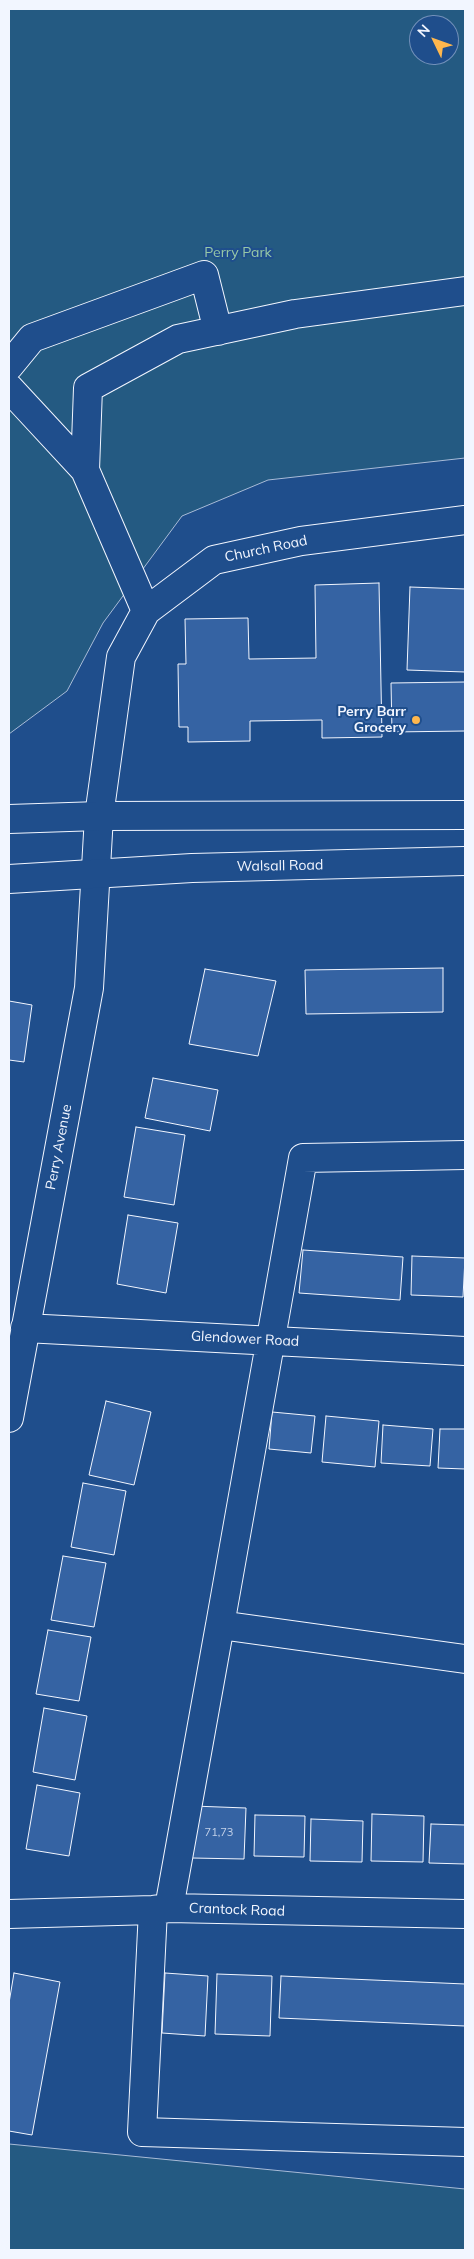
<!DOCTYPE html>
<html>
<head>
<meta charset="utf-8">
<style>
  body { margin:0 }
  #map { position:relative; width:474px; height:2259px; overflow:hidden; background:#1f4e8c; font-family:Mulish,sans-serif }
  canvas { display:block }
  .frame { position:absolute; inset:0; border:10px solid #f2f6ff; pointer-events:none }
  .north { position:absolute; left:409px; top:15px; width:50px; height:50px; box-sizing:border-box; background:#1f4e8c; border:1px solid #7391ba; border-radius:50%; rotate:312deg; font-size:14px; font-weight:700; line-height:20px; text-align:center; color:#f2f6ff }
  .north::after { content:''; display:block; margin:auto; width:18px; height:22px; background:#ffb74d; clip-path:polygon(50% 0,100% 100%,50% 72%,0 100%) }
</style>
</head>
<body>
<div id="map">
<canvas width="474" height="2259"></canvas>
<div class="frame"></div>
<div class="north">N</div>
</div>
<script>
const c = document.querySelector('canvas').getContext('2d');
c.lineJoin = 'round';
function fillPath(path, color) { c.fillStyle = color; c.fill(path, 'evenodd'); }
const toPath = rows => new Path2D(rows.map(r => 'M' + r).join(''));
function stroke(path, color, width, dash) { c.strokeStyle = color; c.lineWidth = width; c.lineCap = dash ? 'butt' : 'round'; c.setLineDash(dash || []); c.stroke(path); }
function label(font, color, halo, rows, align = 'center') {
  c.font = font + ' Mulish,sans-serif'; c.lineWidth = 4; c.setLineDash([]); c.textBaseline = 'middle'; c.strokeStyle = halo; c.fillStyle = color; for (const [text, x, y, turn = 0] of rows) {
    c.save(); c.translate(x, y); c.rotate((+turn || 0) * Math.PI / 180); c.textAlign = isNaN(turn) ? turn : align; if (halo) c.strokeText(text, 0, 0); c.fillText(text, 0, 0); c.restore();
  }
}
const green = toPath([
  [9,9,465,9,465,458,268,480,182,516,103,623,67,691,9,734,9,9],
  [419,25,449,25,449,55,419,55,419,25],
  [9,2144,465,2189,465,2250,9,2250,9,2144]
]);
const building = toPath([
  [379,583,382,737,322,738,322,720,250,721,250,741,188,742,188,727,179,727,178,664,186,664,185,619,248,618,249,659,316,658,315,585,379,583],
  [410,587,465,589,465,672,407,670,410,587],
  [465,682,465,731,392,732,391,683,465,682],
  [443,968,443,1012,306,1014,305,970,443,968],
  [205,969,276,981,258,1056,189,1044,205,969],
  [9,1001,32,1005,24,1062,9,1060,9,1001],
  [153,1078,218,1090,210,1131,145,1118,153,1078],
  [136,1127,185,1135,174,1205,124,1197,136,1127],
  [128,1215,178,1223,166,1293,117,1284,128,1215],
  [303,1250,403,1257,400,1300,299,1293,303,1250],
  [412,1256,465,1258,463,1297,411,1295,412,1256],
  [106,1401,151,1412,134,1485,89,1475,106,1401],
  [272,1412,315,1416,311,1453,269,1449,272,1412],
  [326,1416,379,1421,375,1467,322,1462,326,1416],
  [383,1425,433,1429,430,1466,381,1463,383,1425],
  [440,1429,465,1429,465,1469,438,1468,440,1429],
  [83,1483,126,1491,114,1555,71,1547,83,1483],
  [63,1556,106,1563,94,1627,51,1620,63,1556],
  [48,1630,91,1637,79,1701,36,1694,48,1630],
  [44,1708,87,1716,75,1780,33,1772,44,1708],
  [37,1785,80,1793,69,1856,26,1849,37,1785],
  [193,1806,246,1808,244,1859,192,1858,193,1806],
  [372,1814,424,1816,423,1862,371,1861,372,1814],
  [255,1815,305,1816,304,1857,254,1856,255,1815],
  [311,1819,363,1821,362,1862,310,1861,311,1819],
  [431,1824,465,1825,465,1864,429,1863,431,1824],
  [14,1973,60,1982,32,2135,9,2131,9,2003,14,1973],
  [165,1973,208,1976,205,2036,162,2033,165,1973],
  [217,1974,272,1976,270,2036,215,2034,217,1974],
  [281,1976,465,1984,465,2026,279,2018,281,1976]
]);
const minor = toPath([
  [9,366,32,338,204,275,218,331],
  [9,388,85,470,146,611],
  [85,470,88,388,178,339,295,314,465,291],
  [25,1328,465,1351],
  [9,1418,89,988,99,816,121,657,146,611,214,560,301,541,465,520],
  [220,1625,303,1158,465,1155],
  [169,1908,220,1625,465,1659],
  [153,1910,142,2132,465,2142],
  [9,1914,153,1910,169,1908,465,1914]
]);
const highway = toPath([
  [9,819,99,816,465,815],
  [9,879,192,868,465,861]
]);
const markers = [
  [416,720,5,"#ffb74d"]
];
const numberNames = [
  ["71,73",219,1833]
];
const parkNames = [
  ["Perry Park",238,253]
];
const streetNames = [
  ["Church Road",266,549,-12],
  ["Walsall Road",280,866,-1],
  ["Perry Avenue",59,1147,-79],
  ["Glendower Road",245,1339,3],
  ["Crantock Road",237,1910,2]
];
const poiNames = [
  ["Perry Barr",406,712],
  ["Grocery",406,728]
];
fillPath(green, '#245a82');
stroke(green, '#a8bbd7', 1);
fillPath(building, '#3563a3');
stroke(building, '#f2f6ff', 1);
stroke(minor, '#f2f6ff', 30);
stroke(highway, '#f2f6ff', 30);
stroke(minor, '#1f4e8c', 28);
stroke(highway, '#1f4e8c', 28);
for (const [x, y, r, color] of markers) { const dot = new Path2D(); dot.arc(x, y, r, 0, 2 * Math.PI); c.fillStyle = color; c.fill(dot); stroke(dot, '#1f4e8c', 2); }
label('11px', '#c3d1e8', null, numberNames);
label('14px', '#97c8a6', '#1f4e8c', parkNames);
label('14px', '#f2f6ff', '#1f4e8c', streetNames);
label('bold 14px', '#f2f6ff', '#1f4e8c', poiNames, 'right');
</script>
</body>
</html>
